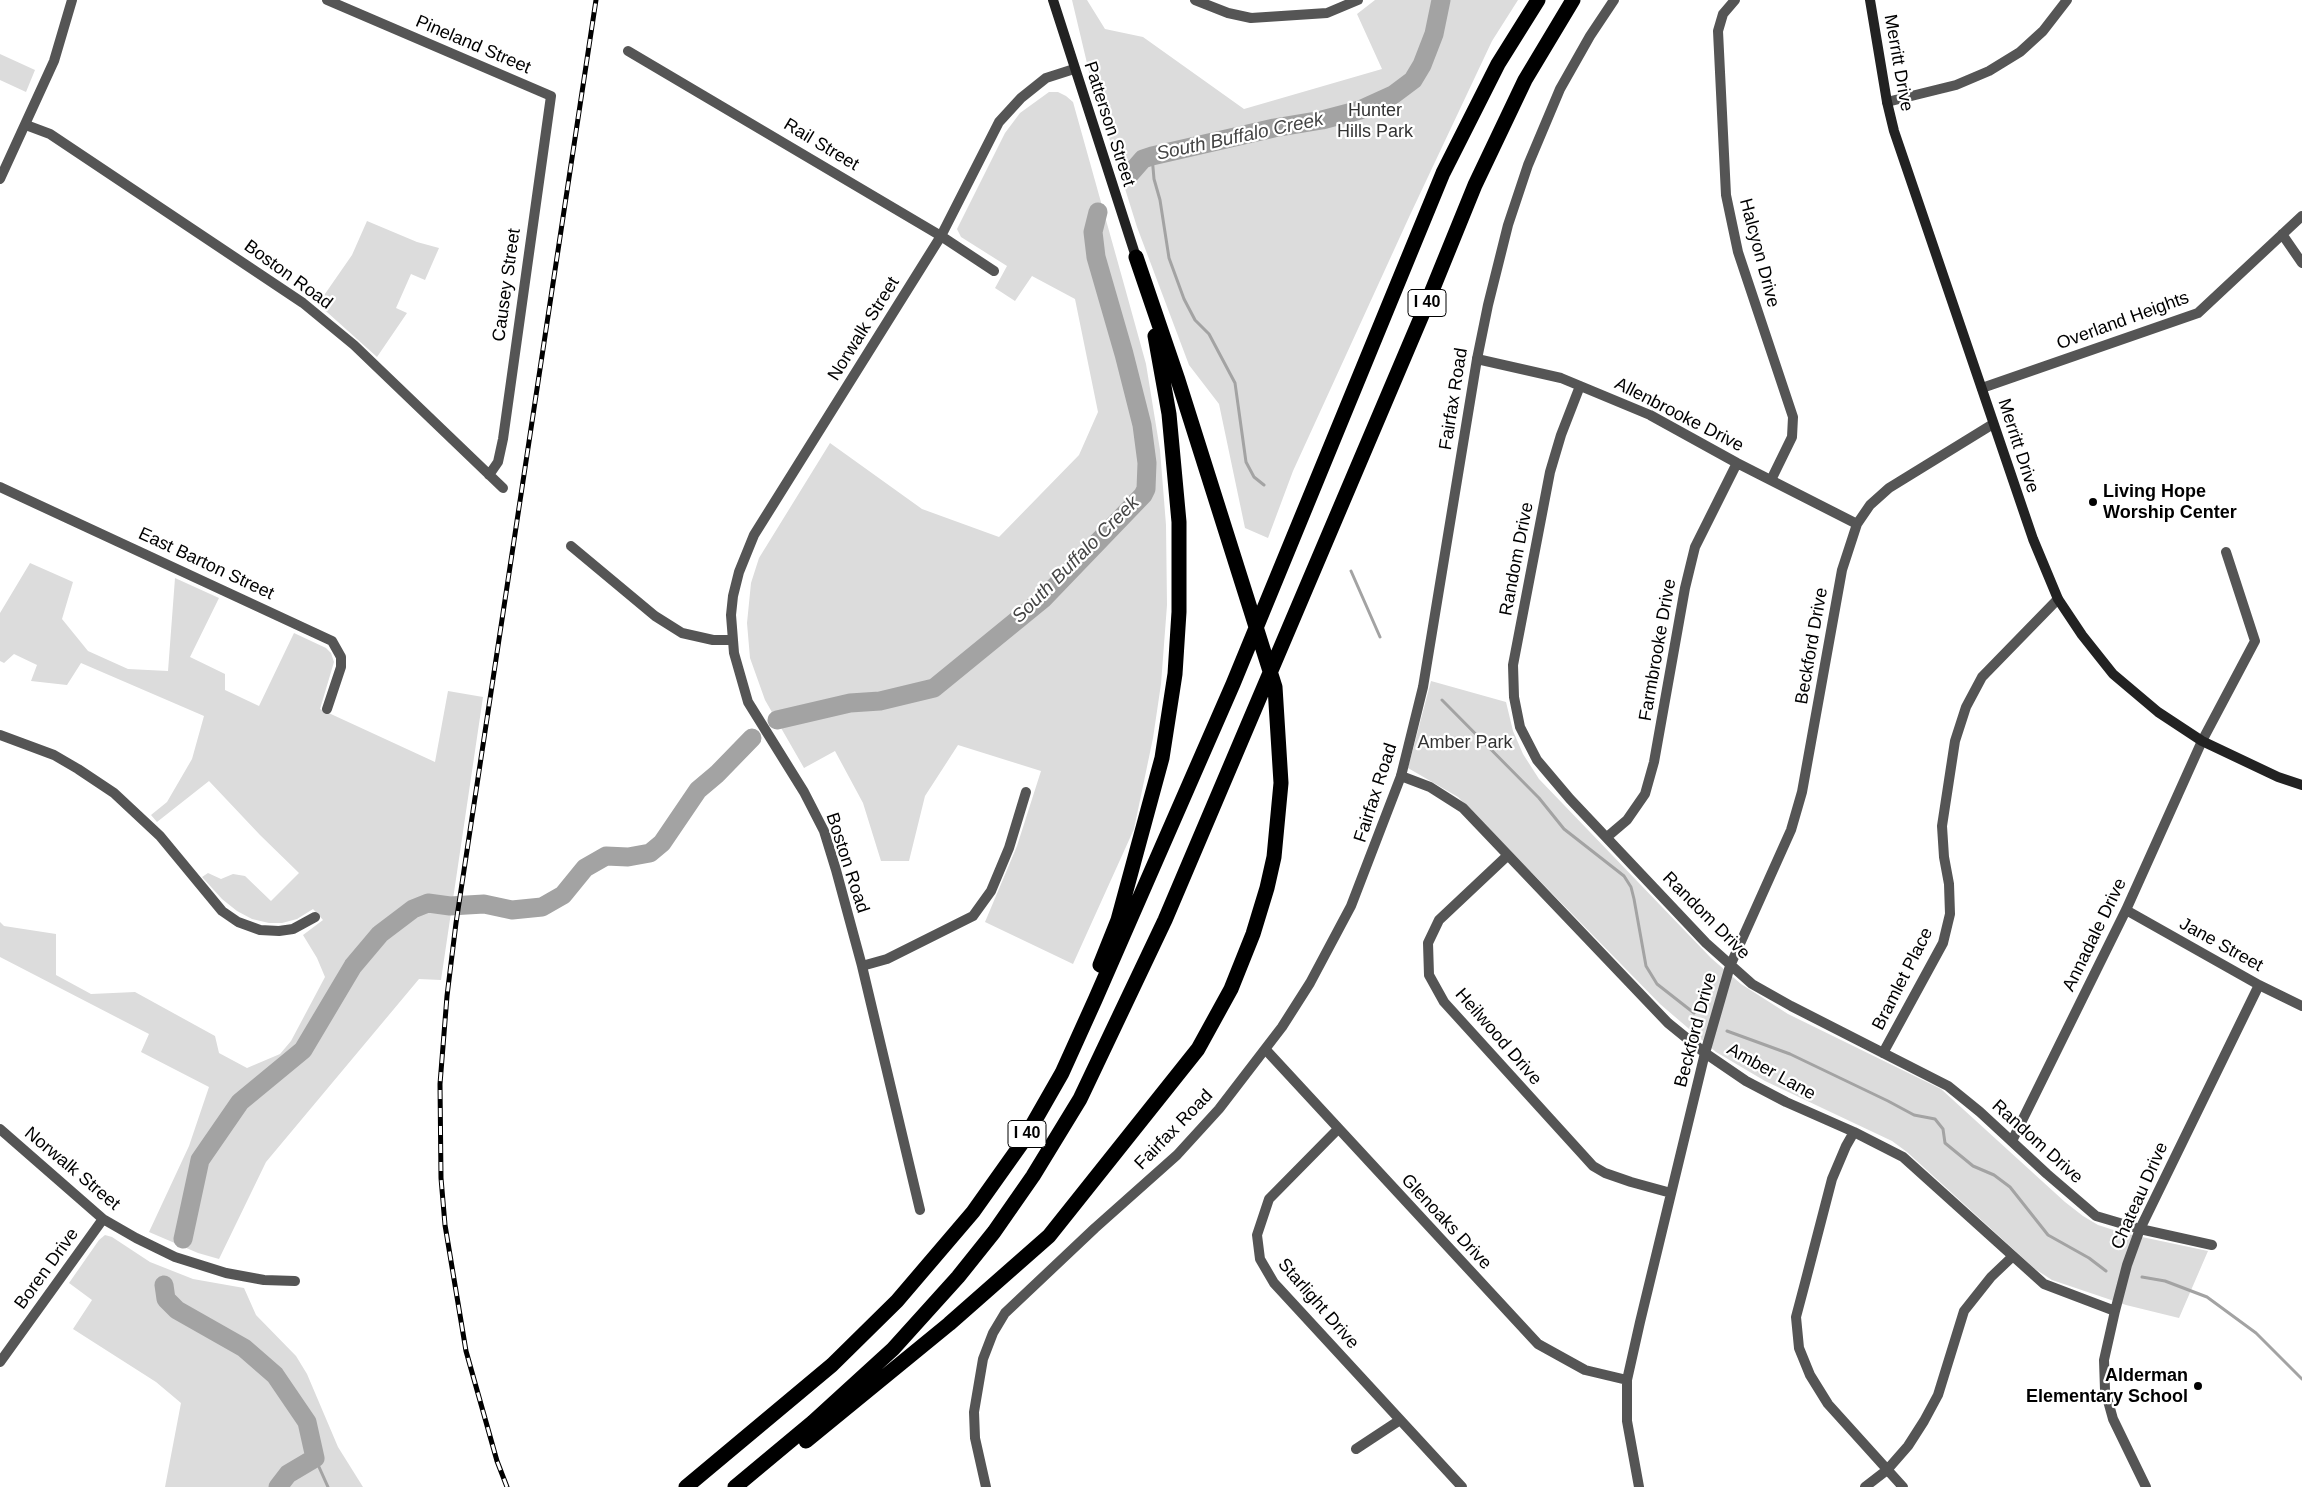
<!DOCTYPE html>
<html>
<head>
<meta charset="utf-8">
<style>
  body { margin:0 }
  canvas { display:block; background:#fff }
</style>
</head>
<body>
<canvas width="2302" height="1487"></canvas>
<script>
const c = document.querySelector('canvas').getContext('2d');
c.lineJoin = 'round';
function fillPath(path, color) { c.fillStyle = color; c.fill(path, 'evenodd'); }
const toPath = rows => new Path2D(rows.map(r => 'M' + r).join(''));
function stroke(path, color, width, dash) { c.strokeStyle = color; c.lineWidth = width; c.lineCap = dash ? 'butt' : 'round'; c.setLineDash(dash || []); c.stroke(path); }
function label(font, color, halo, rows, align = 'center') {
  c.font = font + ' Helvetica,sans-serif'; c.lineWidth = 4.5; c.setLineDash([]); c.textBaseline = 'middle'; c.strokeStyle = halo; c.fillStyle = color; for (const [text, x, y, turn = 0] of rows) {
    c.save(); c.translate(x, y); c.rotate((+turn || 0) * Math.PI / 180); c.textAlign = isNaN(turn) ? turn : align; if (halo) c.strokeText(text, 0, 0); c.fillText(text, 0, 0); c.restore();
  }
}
const green = toPath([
  [1072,0,1087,0,1105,29,1143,37,1244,109,1382,69,1357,14,1375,0,1518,0,1492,41,1410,215,1293,471,1268,538,1245,528,1219,404,1189,365,1137,227,1091,80],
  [0,54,35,70,26,92,0,80],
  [1049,92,1058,92,1066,96,1073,102,1125,288,1146,364,1160,450,1166,525,1167,605,1161,684,1153,738,1134,829,1073,964,985,922,1017,846,1041,771,958,745,925,796,909,861,881,861,863,803,835,751,804,768,765,700,750,658,747,623,751,583,759,558,830,443,922,509,999,537,1079,455,1098,412,1075,299,1032,276,1015,301,995,288,1007,266,961,237,957,229,1005,133,1020,113],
  [367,221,417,242,439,248,425,280,411,274,396,308,407,313,377,357,318,304,352,255],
  [30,563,73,582,62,619,88,651,128,669,168,671,175,578,219,598,190,657,225,674,225,690,259,706,294,633,326,648,331,653,334,662,320,709,435,762,448,691,483,697,441,980,419,979,266,1162,219,1259,198,1253,149,1232,189,1146,209,1087,141,1052,149,1034,0,957,0,922,4,926,56,934,56,975,91,994,135,992,215,1036,219,1053,247,1068,280,1054,291,1041,325,977,317,958,303,935,323,920,313,909,297,919,282,923,269,923,252,919,237,911,222,899,202,877,208,873,221,879,233,874,245,876,271,901,299,873,260,835,209,781,157,822,151,815,167,802,192,759,204,716,81,663,67,685,31,681,37,665,14,654,4,663,0,661,0,613],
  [1431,681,1506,702,1513,731,1523,754,1539,779,1711,958,1741,984,1788,1014,1941,1089,2065,1202,2083,1216,2098,1225,2123,1233,2208,1251,2179,1318,2126,1305,2052,1280,2035,1269,1907,1152,1892,1141,1765,1081,1716,1052,1660,1004,1458,797,1408,768],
  [105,1235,112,1237,150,1262,193,1279,244,1288,256,1315,296,1356,307,1374,338,1447,363,1487,165,1487,181,1403,156,1382,73,1329,92,1300,69,1283,99,1240]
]);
const stream = toPath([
  [1152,156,1154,179,1160,200,1169,258,1184,299,1195,320,1209,334,1235,383,1246,462,1254,477,1264,485],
  [1351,571,1380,637],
  [1442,700,1539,798,1564,829,1624,876,1631,887,1634,899,1646,966,1657,984,1694,1013],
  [1727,1031,1790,1054,1888,1101,1914,1115,1935,1119,1943,1129,1945,1143,1973,1166,1994,1175,2010,1187,2048,1235,2089,1258,2106,1271],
  [2142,1277,2165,1281,2207,1297,2256,1333,2302,1379],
  [315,1458,328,1487]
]);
const river = toPath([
  [1129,175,1143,159,1152,156,1274,128,1322,120,1360,110,1393,95,1413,80,1422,65,1434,34,1441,0],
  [777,720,850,703,880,701,934,688,1043,599,1143,495,1146,489,1147,463,1142,425,1124,354,1096,257,1093,232,1098,212],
  [183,1239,200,1160,240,1102,303,1050,353,966,380,934,413,909,428,903,450,906,484,904,512,910,542,907,563,895,585,868,606,856,628,857,650,853,662,843,698,790,717,774,752,738],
  [164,1285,166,1299,177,1310,244,1348,275,1375,307,1422,315,1458,288,1474,278,1487]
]);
const minor = toPath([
  [327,0,551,96,503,439,498,462,489,475],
  [1195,0,1228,13,1251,18,1327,13,1358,0],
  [1735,0,1723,14,1718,31,1726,195,1738,252,1793,417,1792,437,1771,480],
  [628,51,941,236,994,271],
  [1887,102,1956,85,1989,71,2020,52,2043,31,2067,0],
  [26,125,50,134,303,303,354,345,503,488],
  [2282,234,2302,263],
  [1477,359,1561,378,1650,415,1737,463,1857,524],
  [1580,386,1561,435,1550,472,1513,665,1514,697,1520,727,1537,760,1570,799,1706,943,1752,984,1791,1006,1948,1086,1980,1112,2047,1174,2096,1216,2140,1229,2212,1245],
  [1982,388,2198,313,2302,216],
  [0,487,332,641,341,657,341,667,327,709],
  [571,546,655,616,682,633,713,640,732,640],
  [0,735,54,755,78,769,114,793,160,836,222,911,238,922,260,930,279,931,293,929,315,917],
  [1401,776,1430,787,1463,808,1668,1023,1705,1053,1746,1081,1786,1102,1854,1132,1903,1157,2044,1284,2115,1311],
  [1607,837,1627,820,1645,794,1654,762,1685,588,1695,547,1737,463],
  [1507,856,1439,920,1428,943,1429,975,1444,1002,1593,1166,1605,1173,1631,1182,1671,1193],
  [2126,910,2259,985,2302,1006],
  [862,966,887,959,973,916,991,891,1009,848,1026,792],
  [1266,1050,1538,1344,1585,1370,1627,1380],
  [1883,1053,1943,943,1950,914,1949,884,1944,857,1942,826,1955,741,1966,707,1982,677,2058,599],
  [0,1129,103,1219,136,1238,175,1257,226,1273,264,1280,295,1281],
  [1338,1129,1269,1199,1257,1235,1260,1259,1274,1283,1462,1487],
  [1854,1132,1846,1146,1832,1179,1805,1283,1796,1317,1799,1348,1810,1375,1828,1404,1903,1487],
  [2012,1141,2126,910,2202,741,2255,641,2226,552],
  [920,1210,862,966,836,870,824,831,804,792,748,702,734,653,731,615,733,596,739,572,754,535,941,236,999,122,1021,98,1046,78,1074,69],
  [0,1362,103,1219],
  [1356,1449,1400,1420],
  [1639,1487,1627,1421,1627,1380,1640,1322,1705,1053,1730,966,1791,830,1802,792,1842,570,1857,524,1870,505,1889,488,1993,424],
  [1865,1487,1887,1470,1908,1446,1924,1421,1938,1395,1964,1311,1991,1277,2012,1257],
  [2146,1487,2113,1419,2105,1390,2104,1360,2115,1311,2127,1265,2140,1229,2259,985]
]);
const tertiary = toPath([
  [0,179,54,61,72,0],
  [986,1487,975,1438,974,1412,983,1359,993,1333,1005,1313,1095,1228,1177,1155,1219,1109,1282,1027,1310,983,1351,906,1401,776,1423,687,1477,359,1488,305,1508,225,1528,165,1560,89,1590,36,1614,0]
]);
const secondary = toPath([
  [1053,0,1136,257],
  [1870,0,1887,102,1894,131,2033,539,2058,599,2082,635,2113,674,2158,712,2202,741,2278,777,2302,785]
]);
const motorway = toPath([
  [1100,965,1118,920,1162,758,1175,674,1179,612,1179,522,1169,414,1155,336],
  [806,1441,949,1324,1049,1236,1198,1049,1231,989,1253,934,1267,888,1274,857,1281,783,1275,687,1178,380,1136,257],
  [686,1487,832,1365,897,1301,973,1212,1022,1143,1062,1073,1095,1000,1233,684,1443,173,1498,64,1538,0],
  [735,1487,813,1422,893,1349,958,1277,994,1232,1033,1176,1080,1099,1165,920,1425,308,1475,185,1525,80,1573,0]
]);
const rail = toPath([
  [507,1487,497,1461,466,1351,445,1225,441,1178,440,1084,447,996,456,923,596,0]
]);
const markers = [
  [2093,502,5,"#000"],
  [2198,1386,5,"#000"]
];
const shields = [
  [1427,303,38],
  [1027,1134,38]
];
const shieldNames = [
  ["I 40",1427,303],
  ["I 40",1027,1134]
];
const streetNames = [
  ["Pineland Street",473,45,23],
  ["Merritt Drive",1898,63,80],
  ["Patterson Street",1109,124,72],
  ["Rail Street",821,145,31],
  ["Halcyon Drive",1759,253,75],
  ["Boston Road",288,275,36],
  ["Causey Street",507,285,-82],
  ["Overland Heights",2123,321,-20],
  ["Norwalk Street",864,329,-58],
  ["Fairfax Road",1454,399,-81],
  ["Allenbrooke Drive",1679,415,27],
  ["Merritt Drive",2018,446,72],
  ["Random Drive",1517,559,-79],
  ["East Barton Street",206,564,25],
  ["Beckford Drive",1812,646,-80],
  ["Farmbrooke Drive",1658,650,-80],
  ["Fairfax Road",1376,793,-72],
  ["Boston Road",847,863,72],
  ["Random Drive",1706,916,45],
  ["Annadale Drive",2095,935,-64],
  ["Jane Street",2221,945,29],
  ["Bramlet Place",1903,979,-63],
  ["Beckford Drive",1696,1030,-75],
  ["Heilwood Drive",1498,1037,49],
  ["Amber Lane",1771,1072,29],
  ["Fairfax Road",1174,1130,-46],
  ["Random Drive",2037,1142,42],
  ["Norwalk Street",72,1169,40],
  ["Chateau Drive",2140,1196,-66],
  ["Glenoaks Drive",1446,1222,47],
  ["Boren Drive",47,1269,-54],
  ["Starlight Drive",1318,1304,49]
];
const parkNames = [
  ["Hunter",1375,111],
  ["Hills Park",1375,132],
  ["Amber Park",1465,743]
];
const poiNames = [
  ["Living Hope",2103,492],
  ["Worship Center",2103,513],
  ["Alderman",2188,1376,"right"],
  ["Elementary School",2188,1397,"right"]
];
const waterNames = [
  ["South Buffalo Creek",1240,137,-12],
  ["South Buffalo Creek",1076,560,-45]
];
fillPath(green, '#dcdcdc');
stroke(stream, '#a3a3a3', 3);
stroke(river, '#a3a3a3', 19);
stroke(minor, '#555', 10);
stroke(tertiary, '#555', 10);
stroke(secondary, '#222', 10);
stroke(motorway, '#000', 15);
stroke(rail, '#000', 5);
stroke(rail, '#fff', 3, [9]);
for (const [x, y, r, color] of markers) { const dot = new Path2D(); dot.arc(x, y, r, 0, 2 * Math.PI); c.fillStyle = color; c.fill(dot); stroke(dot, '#fff', 2); }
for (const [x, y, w] of shields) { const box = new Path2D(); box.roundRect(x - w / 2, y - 13.5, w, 27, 4); c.fillStyle = '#fff'; c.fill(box); stroke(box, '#000', 1); }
label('bold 16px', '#000', null, shieldNames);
label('18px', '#000', '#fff', streetNames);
label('18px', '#333', '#fff', parkNames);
label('bold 18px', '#000', '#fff', poiNames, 'left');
label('italic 19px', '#444', '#fff', waterNames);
</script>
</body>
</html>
